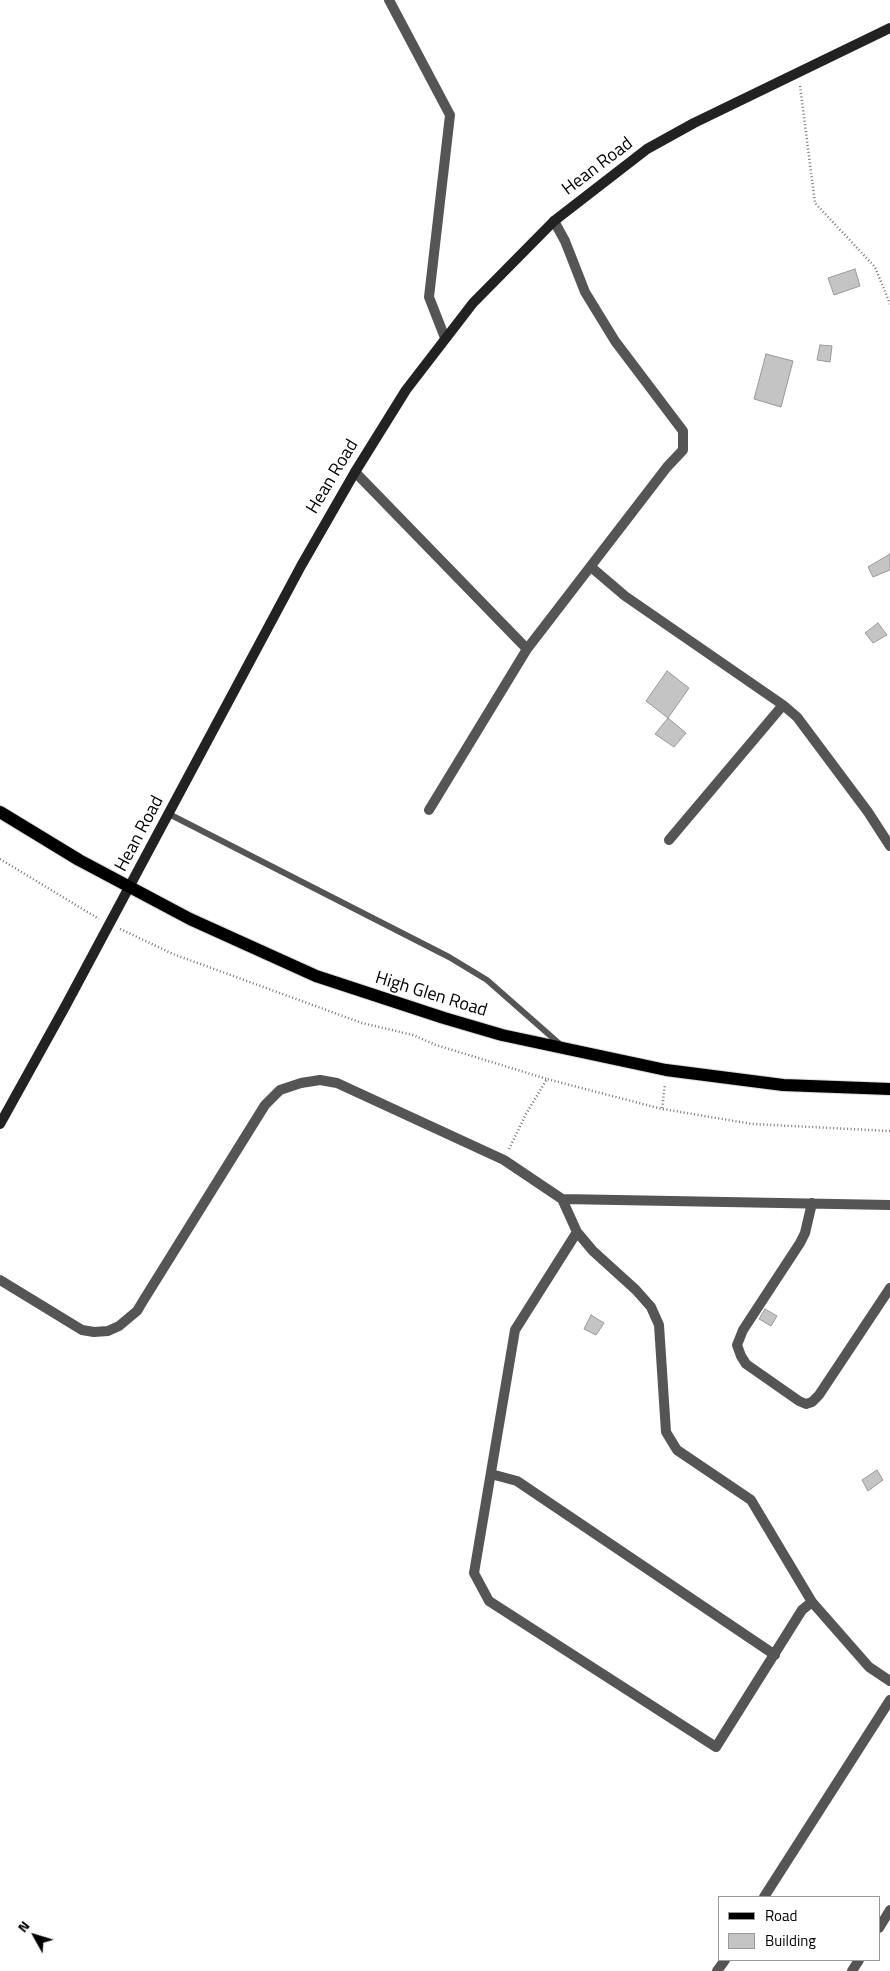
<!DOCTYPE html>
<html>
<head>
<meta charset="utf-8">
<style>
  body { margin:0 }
  #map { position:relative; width:890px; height:1971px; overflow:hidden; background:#fff; font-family:"Titillium Web",sans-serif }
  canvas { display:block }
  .legend { position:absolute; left:718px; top:1896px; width:162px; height:65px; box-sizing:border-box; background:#fff; border:1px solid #999; margin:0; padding:6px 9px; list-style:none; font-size:15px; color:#000 }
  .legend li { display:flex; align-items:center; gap:10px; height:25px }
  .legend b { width:25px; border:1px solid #999 }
  .north { position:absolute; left:10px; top:1911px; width:50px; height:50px; -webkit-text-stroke:4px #fff; paint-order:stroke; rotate:309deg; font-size:14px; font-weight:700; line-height:20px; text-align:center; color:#000 }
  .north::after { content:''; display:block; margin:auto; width:18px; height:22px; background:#000; clip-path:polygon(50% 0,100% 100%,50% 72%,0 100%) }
</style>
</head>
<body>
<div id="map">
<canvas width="890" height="1971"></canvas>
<ul class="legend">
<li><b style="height:6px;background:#000"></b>Road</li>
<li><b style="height:14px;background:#c4c4c4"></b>Building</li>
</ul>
<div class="north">N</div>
</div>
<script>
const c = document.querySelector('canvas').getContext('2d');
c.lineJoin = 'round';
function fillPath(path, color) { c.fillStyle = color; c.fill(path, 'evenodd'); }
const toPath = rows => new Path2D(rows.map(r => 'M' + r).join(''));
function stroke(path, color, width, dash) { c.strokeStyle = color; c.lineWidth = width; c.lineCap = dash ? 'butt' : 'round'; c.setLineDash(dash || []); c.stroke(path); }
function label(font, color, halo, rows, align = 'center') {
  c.font = font + ' "Titillium Web",sans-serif'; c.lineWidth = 4; c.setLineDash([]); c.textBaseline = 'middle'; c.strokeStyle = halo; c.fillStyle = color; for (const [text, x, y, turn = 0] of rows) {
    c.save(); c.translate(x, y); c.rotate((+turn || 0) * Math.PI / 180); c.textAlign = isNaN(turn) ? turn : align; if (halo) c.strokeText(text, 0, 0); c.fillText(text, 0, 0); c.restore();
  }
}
const building = toPath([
  [855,269,860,286,834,295,828,278,855,269],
  [820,345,832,346,830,362,817,360,820,345],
  [766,354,793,361,781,407,754,399,766,354],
  [890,554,890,570,873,577,868,567,890,554],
  [878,623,887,635,873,643,865,633,878,623],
  [667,671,689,688,668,718,646,701,667,671],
  [668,718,686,733,674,747,655,734,668,718],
  [765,1309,777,1316,771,1326,759,1319,765,1309],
  [591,1315,604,1323,596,1335,584,1329,591,1315],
  [877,1470,883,1480,868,1491,862,1480,877,1470]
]);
const path = toPath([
  [800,86,815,203,875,267,890,304],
  [0,859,99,919],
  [120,929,173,954,362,1023,413,1035,436,1045,547,1079],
  [663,1109,752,1124,890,1131],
  [509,1149,526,1114,547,1079,662,1109,665,1084]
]);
const lane = toPath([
  [169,814,449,957,487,980,562,1046]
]);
const street = toPath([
  [389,0,450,115,429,297,445,338],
  [355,472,527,649],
  [591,567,625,596,783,705,797,717,868,812,890,846],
  [429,810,527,649,667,467,683,450,683,431,615,341,585,292,565,241,554,221],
  [669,840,783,705],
  [562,1199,577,1232,593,1251,636,1290,651,1307,659,1325,666,1432,677,1450,751,1500,812,1602,869,1667,890,1681],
  [812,1203,805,1233,800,1243,743,1330,737,1345,741,1356,746,1364,799,1401,806,1404,812,1402,819,1395,890,1288],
  [577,1232,515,1330,474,1573,489,1601,716,1747,802,1610,812,1602],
  [0,1280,82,1330,94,1332,108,1331,119,1326,137,1311,143,1301,265,1105,280,1090,301,1083,320,1080,337,1083,504,1160,562,1199,890,1205],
  [491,1474,517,1481,775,1655],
  [764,1897,890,1700],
  [879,1928,890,1910],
  [717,1971,725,1960],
  [852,1971,859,1960]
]);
const secondary = toPath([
  [0,1124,66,1005,301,566,355,472,406,390,473,303,554,221,647,149,694,123,890,28]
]);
const primary = toPath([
  [0,812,79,860,190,919,316,976,444,1018,502,1035,666,1070,783,1085,890,1089]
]);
const streetNames = [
  ["Hean Road",598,167,-37],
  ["Hean Road",333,477,-59],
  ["Hean Road",140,834,-62],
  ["High Glen Road",431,995,17]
];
fillPath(building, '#c4c4c4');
stroke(building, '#999', 1);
stroke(primary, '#dbdbdb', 14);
stroke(path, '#777', 2.5, [1, 2.5]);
stroke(lane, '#555', 6);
stroke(street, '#555', 10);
stroke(secondary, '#222', 10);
stroke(primary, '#000', 12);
label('18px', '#000', '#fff', streetNames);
</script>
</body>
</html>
